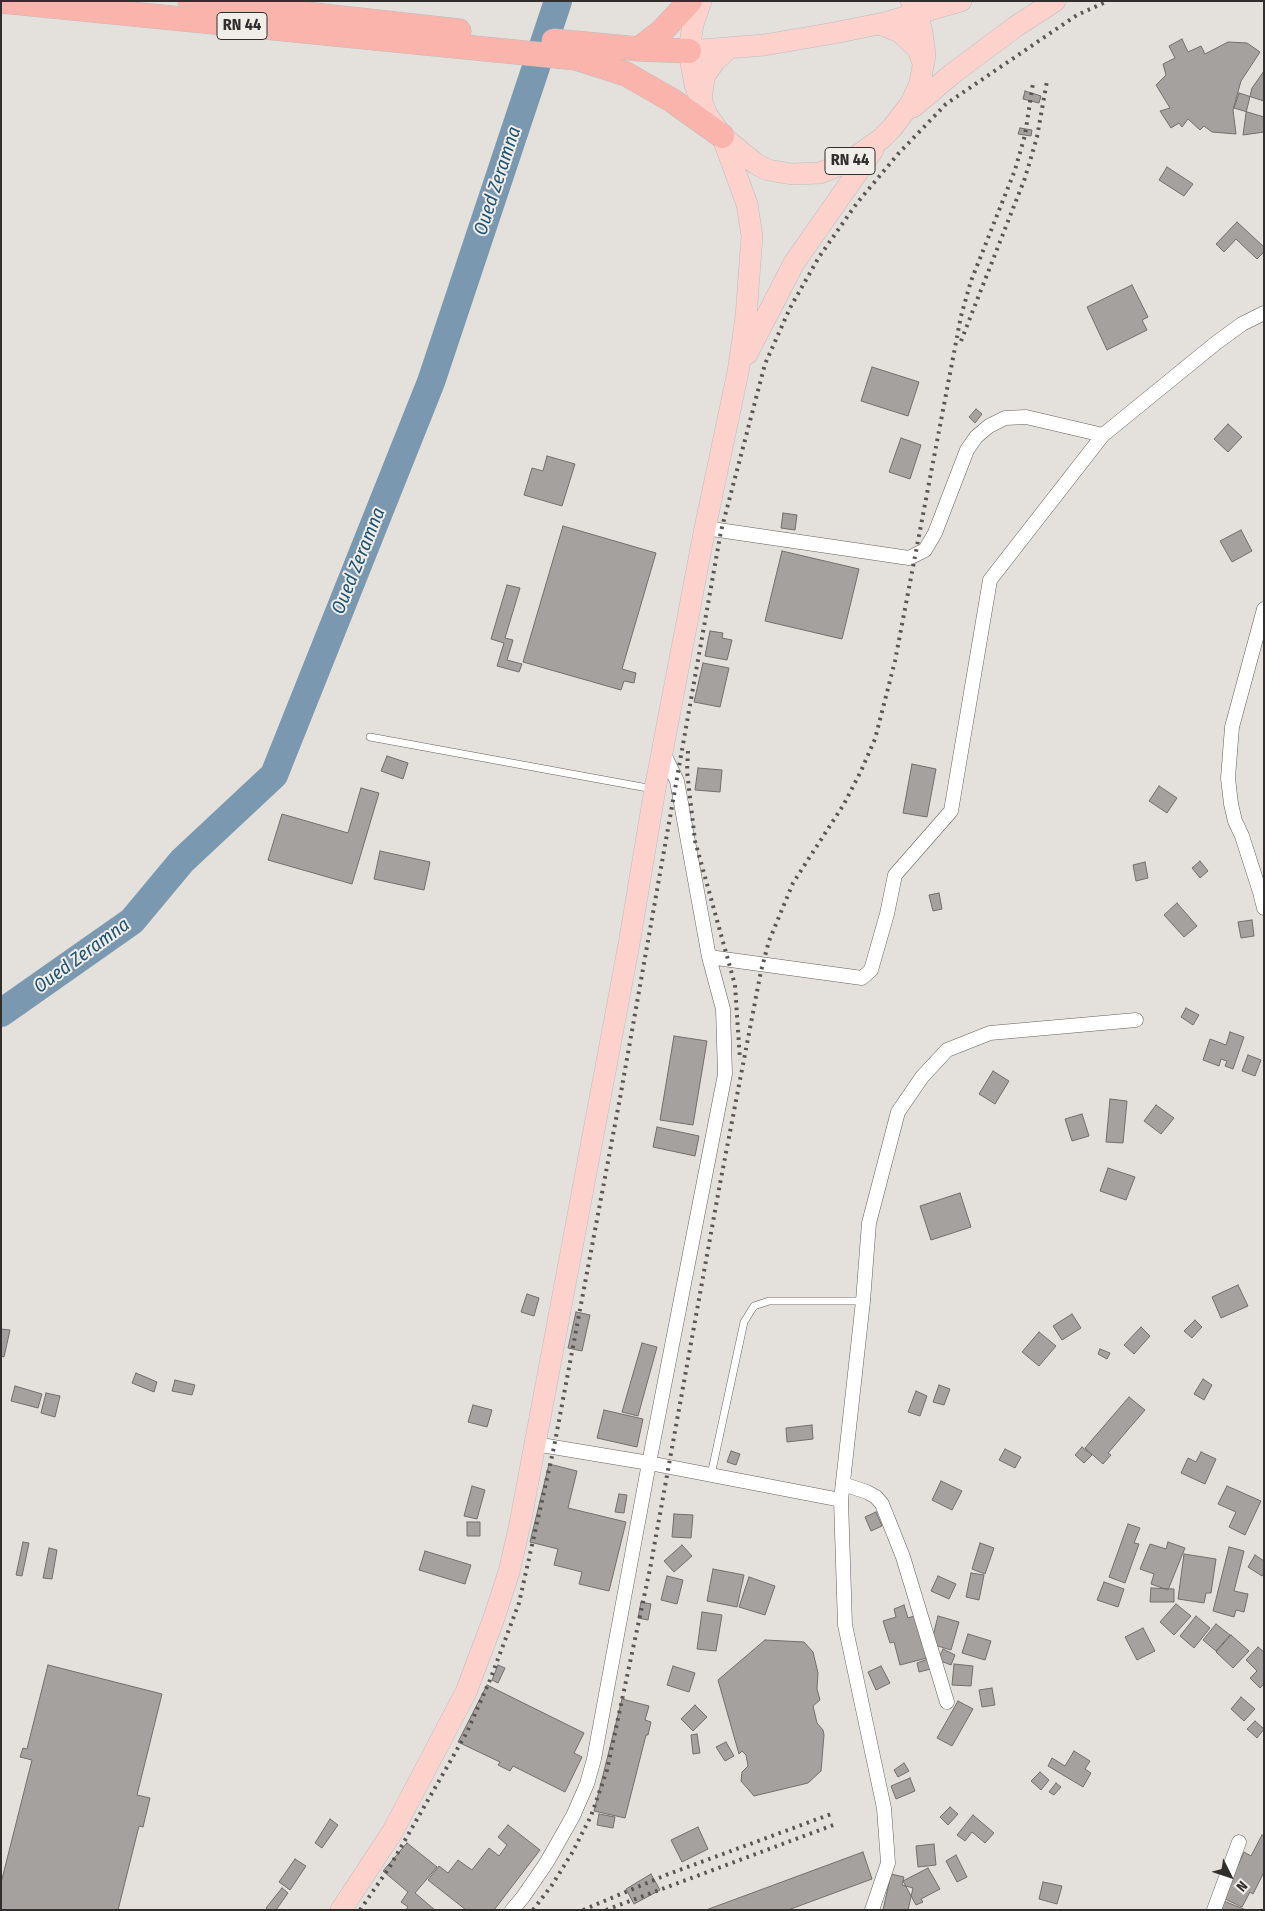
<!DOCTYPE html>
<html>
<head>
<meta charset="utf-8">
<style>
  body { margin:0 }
  #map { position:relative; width:1265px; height:1911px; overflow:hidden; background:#e4e0dc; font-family:"Fira Sans Condensed",sans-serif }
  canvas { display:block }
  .frame { position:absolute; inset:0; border:2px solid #302f2d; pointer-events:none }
  .north { position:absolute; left:1205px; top:1851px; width:50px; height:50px; -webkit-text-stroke:4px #f1ede9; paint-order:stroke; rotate:131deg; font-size:14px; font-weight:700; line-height:20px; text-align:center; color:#302f2d }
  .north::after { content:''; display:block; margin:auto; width:18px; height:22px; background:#302f2d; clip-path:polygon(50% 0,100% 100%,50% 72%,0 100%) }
</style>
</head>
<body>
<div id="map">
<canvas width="1265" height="1911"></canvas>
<div class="frame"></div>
<div class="north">N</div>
</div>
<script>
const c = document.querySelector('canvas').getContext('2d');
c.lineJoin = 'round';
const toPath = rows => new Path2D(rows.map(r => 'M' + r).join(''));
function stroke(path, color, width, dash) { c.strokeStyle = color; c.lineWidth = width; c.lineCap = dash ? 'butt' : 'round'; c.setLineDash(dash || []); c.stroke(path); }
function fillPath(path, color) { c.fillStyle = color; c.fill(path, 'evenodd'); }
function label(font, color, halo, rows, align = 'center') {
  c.font = font + ' "Fira Sans Condensed",sans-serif'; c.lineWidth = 4; c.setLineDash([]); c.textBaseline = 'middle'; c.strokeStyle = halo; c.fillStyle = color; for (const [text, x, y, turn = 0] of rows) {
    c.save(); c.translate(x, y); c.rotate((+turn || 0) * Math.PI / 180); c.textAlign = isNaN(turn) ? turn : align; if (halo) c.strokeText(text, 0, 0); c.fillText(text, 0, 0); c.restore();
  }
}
const river = toPath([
  [1,1013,132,921,182,861,274,775,431,382,558,1]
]);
const building = toPath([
  [1182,39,1188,52,1201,46,1205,54,1228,42,1247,43,1260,52,1241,81,1233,110,1236,134,1212,132,1204,126,1200,130,1188,119,1182,127,1179,123,1171,128,1160,111,1170,108,1156,85,1166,75,1163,64,1175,58,1169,46,1182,39],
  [1264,71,1264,132,1243,135,1246,113,1252,88,1264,71],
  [1025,91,1041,96,1039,103,1023,99,1025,91],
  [1239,93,1264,101,1264,117,1234,108,1239,93],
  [1020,128,1032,130,1031,136,1018,134,1020,128],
  [1167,167,1193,184,1184,196,1159,180,1167,167],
  [1237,222,1264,247,1264,252,1257,259,1236,239,1224,252,1216,244,1237,222],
  [1132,285,1148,317,1142,320,1147,330,1107,350,1087,307,1132,285],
  [872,367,919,382,908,416,861,401,872,367],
  [976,409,982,414,975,423,969,417,976,409],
  [1228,424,1242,437,1228,452,1214,439,1228,424],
  [901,438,921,445,910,479,889,472,901,438],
  [547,456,575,464,562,506,524,495,532,468,543,471,547,456],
  [783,513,797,515,795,530,781,528,783,513],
  [563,526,656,553,622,669,636,673,634,683,624,681,621,690,523,662,563,526],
  [1241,530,1252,551,1232,562,1220,541,1241,530],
  [782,551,859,569,842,639,765,621,782,551],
  [507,585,520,588,505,638,513,640,507,660,522,664,519,672,497,666,504,643,491,639,507,585],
  [710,631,723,633,722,638,732,640,727,660,705,656,710,631],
  [703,663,729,668,720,707,694,702,703,663],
  [387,756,408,763,403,779,381,771,387,756],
  [912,764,936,769,927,817,903,813,912,764],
  [698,768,722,770,720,792,695,790,698,768],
  [1159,786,1177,798,1167,813,1149,801,1159,786],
  [361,788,379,793,352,884,268,860,282,814,348,833,361,788],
  [380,851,430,862,424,890,374,879,380,851],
  [1200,861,1208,871,1200,878,1192,868,1200,861],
  [1145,862,1148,878,1136,881,1133,865,1145,862],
  [939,893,942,909,933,911,929,895,939,893],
  [1177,903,1197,926,1184,937,1164,915,1177,903],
  [1252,920,1254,936,1241,938,1238,922,1252,920],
  [1186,1008,1199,1015,1193,1025,1181,1017,1186,1008],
  [1230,1032,1244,1037,1233,1069,1225,1066,1227,1061,1221,1059,1219,1066,1203,1060,1210,1039,1226,1045,1230,1032],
  [674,1036,707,1041,693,1125,660,1120,674,1036],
  [1248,1055,1261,1060,1255,1076,1242,1071,1248,1055],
  [993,1071,1009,1081,995,1104,979,1094,993,1071],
  [1110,1099,1127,1101,1123,1143,1106,1142,1110,1099],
  [1156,1105,1174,1118,1161,1134,1144,1121,1156,1105],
  [1082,1114,1089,1136,1072,1141,1065,1119,1082,1114],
  [657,1127,699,1136,695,1156,653,1147,657,1127],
  [1108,1168,1135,1177,1126,1200,1100,1191,1108,1168],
  [960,1193,971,1227,931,1240,920,1206,960,1193],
  [1238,1285,1248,1306,1221,1318,1212,1297,1238,1285],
  [527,1294,539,1298,534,1316,521,1312,527,1294],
  [576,1312,590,1315,582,1351,568,1348,576,1312],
  [1072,1314,1081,1328,1062,1340,1053,1326,1072,1314],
  [1195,1320,1202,1327,1192,1338,1184,1331,1195,1320],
  [1141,1327,1150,1336,1134,1354,1124,1345,1141,1327],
  [1,1329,10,1330,4,1357,1,1356,1,1329],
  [1039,1332,1056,1346,1039,1366,1022,1352,1039,1332],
  [642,1343,657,1347,638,1416,622,1412,642,1343],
  [1100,1349,1110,1353,1107,1359,1098,1354,1100,1349],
  [136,1373,157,1382,154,1392,132,1383,136,1373],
  [1203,1379,1212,1385,1204,1400,1194,1394,1203,1379],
  [175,1380,195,1385,192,1395,172,1391,175,1380],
  [939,1385,950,1389,944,1405,933,1402,939,1385],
  [15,1386,42,1394,38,1408,11,1401,15,1386],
  [916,1391,927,1396,920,1416,908,1412,916,1391],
  [46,1393,60,1396,55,1417,41,1413,46,1393],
  [1129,1397,1145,1410,1108,1453,1111,1455,1103,1464,1085,1448,1129,1397],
  [473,1405,492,1410,487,1427,468,1422,473,1405],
  [604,1410,643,1419,637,1447,597,1438,604,1410],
  [812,1425,813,1439,787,1442,786,1428,812,1425],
  [1082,1447,1092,1455,1084,1463,1075,1455,1082,1447],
  [1005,1449,1021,1457,1015,1468,999,1460,1005,1449],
  [731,1451,740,1454,736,1465,727,1462,731,1451],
  [1201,1452,1216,1459,1205,1484,1181,1473,1188,1458,1196,1462,1201,1452],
  [549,1464,577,1471,568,1508,626,1522,609,1591,579,1584,582,1572,554,1565,558,1549,530,1542,549,1464],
  [941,1481,962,1491,952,1510,932,1500,941,1481],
  [472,1486,485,1490,477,1519,464,1516,472,1486],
  [1227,1486,1261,1501,1245,1535,1229,1527,1236,1512,1218,1504,1227,1486],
  [619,1494,627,1495,624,1513,615,1512,619,1494],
  [876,1512,882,1526,871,1531,865,1517,876,1512],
  [674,1514,693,1515,691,1538,672,1537,674,1514],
  [467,1522,480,1522,480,1536,467,1536,467,1522],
  [1128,1524,1140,1528,1134,1543,1139,1544,1125,1583,1109,1577,1128,1524],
  [23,1542,29,1543,22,1576,16,1575,23,1542],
  [1168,1542,1185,1548,1168,1590,1151,1584,1154,1574,1140,1569,1150,1544,1166,1549,1168,1542],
  [980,1543,994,1548,985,1574,972,1569,980,1543],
  [682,1545,692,1556,674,1572,664,1561,682,1545],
  [1229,1547,1244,1551,1234,1591,1248,1594,1244,1612,1236,1610,1234,1617,1213,1611,1229,1547],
  [49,1548,57,1550,52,1579,43,1578,49,1548],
  [425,1551,471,1565,465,1584,419,1570,425,1551],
  [1184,1554,1216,1559,1211,1593,1206,1593,1204,1603,1178,1599,1184,1554],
  [1255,1555,1264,1561,1264,1573,1262,1576,1248,1567,1255,1555],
  [713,1569,744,1575,737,1607,707,1601,713,1569],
  [971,1573,984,1575,979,1600,966,1597,971,1573],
  [667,1576,683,1580,677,1604,661,1600,667,1576],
  [938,1576,956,1584,949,1599,931,1591,938,1576],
  [749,1577,775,1586,765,1615,739,1607,749,1577],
  [1104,1582,1124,1589,1118,1607,1097,1600,1104,1582],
  [1151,1588,1174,1589,1174,1602,1150,1602,1151,1588],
  [641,1602,651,1604,648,1620,638,1618,641,1602],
  [1176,1604,1191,1616,1174,1635,1160,1622,1176,1604],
  [904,1605,908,1618,914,1616,927,1658,900,1665,894,1642,890,1643,883,1621,896,1617,894,1609,904,1605],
  [702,1612,722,1615,716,1651,697,1649,702,1612],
  [938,1616,959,1622,951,1650,931,1644,938,1616],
  [1196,1616,1210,1628,1194,1648,1180,1636,1196,1616],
  [1216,1624,1230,1635,1216,1651,1203,1640,1216,1624],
  [1143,1628,1155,1651,1137,1660,1125,1637,1143,1628],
  [968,1634,991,1641,985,1660,962,1653,968,1634],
  [1231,1635,1249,1651,1233,1668,1216,1652,1231,1635],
  [765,1640,804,1642,813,1652,818,1673,817,1689,820,1700,813,1706,817,1723,823,1730,824,1735,821,1771,808,1783,754,1796,741,1781,742,1772,748,1766,746,1755,742,1751,739,1754,718,1680,765,1640],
  [1258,1647,1264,1652,1264,1684,1260,1688,1250,1678,1257,1671,1246,1660,1258,1647],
  [943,1649,955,1655,951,1665,938,1660,943,1649],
  [928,1659,931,1669,919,1672,917,1663,928,1659],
  [954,1664,973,1666,971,1686,952,1685,954,1664],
  [48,1665,162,1694,137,1795,150,1798,143,1827,139,1826,118,1910,1,1910,1,1883,32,1760,20,1757,23,1748,27,1749,48,1665],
  [498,1665,505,1668,498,1683,492,1680,498,1665],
  [673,1666,695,1673,689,1692,667,1685,673,1666],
  [881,1666,890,1683,876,1690,868,1672,881,1666],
  [487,1685,584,1733,574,1753,582,1757,565,1792,513,1766,510,1771,498,1765,500,1762,458,1742,487,1685],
  [992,1688,995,1705,982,1707,979,1690,992,1688],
  [1241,1697,1255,1709,1244,1721,1231,1709,1241,1697],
  [622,1699,649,1706,645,1720,651,1722,648,1735,646,1735,625,1818,594,1811,622,1699],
  [958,1701,973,1709,952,1746,937,1738,958,1701],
  [695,1705,707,1717,693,1731,681,1719,695,1705],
  [1255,1721,1264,1729,1257,1738,1247,1729,1255,1721],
  [697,1734,700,1753,693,1754,691,1735,697,1734],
  [726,1742,734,1756,725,1761,716,1747,726,1742],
  [1074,1751,1090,1761,1085,1769,1091,1773,1083,1787,1048,1766,1052,1758,1065,1766,1074,1751],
  [904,1763,909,1771,898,1777,894,1770,904,1763],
  [1040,1772,1049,1780,1041,1790,1031,1781,1040,1772],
  [910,1778,915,1791,896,1799,891,1786,910,1778],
  [1056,1783,1061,1787,1054,1795,1049,1792,1056,1783],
  [950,1807,958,1814,948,1825,940,1817,950,1807],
  [599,1814,615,1817,613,1828,597,1825,599,1814],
  [973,1815,994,1833,985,1843,972,1832,965,1841,957,1835,973,1815],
  [330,1819,338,1825,322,1848,315,1843,330,1819],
  [508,1825,540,1850,494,1910,466,1910,428,1880,439,1866,448,1873,458,1860,472,1870,489,1848,499,1856,507,1845,498,1837,508,1825],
  [698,1827,708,1849,682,1862,671,1840,698,1827],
  [1262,1835,1264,1836,1264,1872,1253,1894,1250,1892,1242,1907,1223,1898,1244,1852,1251,1856,1262,1835],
  [407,1843,437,1867,415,1893,435,1910,406,1910,408,1907,401,1902,408,1892,383,1871,407,1843],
  [934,1844,936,1865,918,1867,916,1846,934,1844],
  [863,1852,872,1879,788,1910,706,1910,863,1852],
  [956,1855,967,1877,957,1882,946,1861,956,1855],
  [295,1859,306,1866,290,1890,279,1882,295,1859],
  [928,1868,940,1889,921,1899,923,1902,916,1905,903,1881,928,1868],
  [651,1874,660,1890,634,1904,626,1889,651,1874],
  [891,1874,904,1877,902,1885,913,1888,908,1910,883,1910,891,1874],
  [1043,1882,1062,1886,1057,1904,1039,1899,1043,1882],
  [282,1888,288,1893,276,1910,268,1910,266,1908,282,1888],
  [1224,1901,1246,1910,1220,1910,1224,1901]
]);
const lane = toPath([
  [370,737,653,789],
  [711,1475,744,1322,754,1306,769,1301,863,1301]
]);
const street = toPath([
  [705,528,909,558,925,550,935,533,967,450,976,437,989,426,1005,418,1026,417,1103,435,1216,343,1242,324,1264,313],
  [1264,609,1232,727,1228,778,1231,804,1235,821,1242,836,1260,892,1264,908],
  [709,957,862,978,871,970,887,914,895,875,951,811,990,580,1103,435],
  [535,1444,649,1463,841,1500],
  [843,1484,867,1492,876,1497,882,1504,903,1557,947,1702],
  [512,1910,523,1897,547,1862,573,1816,587,1784,594,1759,649,1463,725,1074,723,1009,709,957,677,781,663,752],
  [872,1910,888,1863,884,1808,845,1625,841,1500,863,1301,869,1223,898,1112,922,1077,947,1050,990,1033,1136,1020],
  [1214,1910,1239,1842]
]);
const primary = toPath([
  [701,1,693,24,689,51,695,85,707,115,722,136,756,164,768,170,792,174,820,173,850,161,881,139,892,128,911,103,920,83,925,55,922,32,917,13,911,1],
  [880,24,900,32,918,49,923,63],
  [689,51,764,45,834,33,884,23,961,1],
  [702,98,702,91,705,75,715,61,729,48],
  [913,107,952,74,1015,27,1055,1],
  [747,354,794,263,873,150],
  [341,1910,393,1831,466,1692,494,1618,509,1572,520,1524,629,944,655,789,705,528,738,372,746,317,752,236,747,204,722,136]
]);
const highway = toPath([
  [1,1,576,58,626,74,673,101,722,136],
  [190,1,459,31],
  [554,41,639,49,689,51],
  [639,49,661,32,690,1]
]);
const rail = toPath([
  [961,341,1025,178,1037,137,1047,81],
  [688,751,687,771,695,841,735,985,740,1060],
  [360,1910,389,1868,467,1732,490,1680,519,1603,554,1447,620,1098,721,531,765,364,790,308,819,257,857,203,898,154,946,104,1077,15,1108,1],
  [533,1910,552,1885,572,1853,591,1816,607,1770,650,1569,719,1189,761,971,769,941,793,883,844,804,861,771,875,739,895,661,961,316,971,281,1015,170,1025,135,1033,83],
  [583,1910,666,1875,834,1813],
  [606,1910,836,1824]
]);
const shields = [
  [242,26,50],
  [850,161,50]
];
const shieldNames = [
  ["RN 44",242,26],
  ["RN 44",850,161]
];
const waterNames = [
  ["Oued Zeramna",498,181,-72],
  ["Oued Zeramna",359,561,-68],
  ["Oued Zeramna",82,956,-36]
];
stroke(river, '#7a99b0', 28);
fillPath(building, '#a5a19e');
stroke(building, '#726e6b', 1);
stroke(lane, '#65615e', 8);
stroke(street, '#65615e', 15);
stroke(primary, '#bdbcbc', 22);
stroke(highway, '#bdbcbc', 25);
stroke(lane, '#fff', 7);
stroke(street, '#fff', 14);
stroke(primary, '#fdd2cd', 21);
stroke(highway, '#fbb4ab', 24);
stroke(rail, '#585654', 4, [2.5, 5]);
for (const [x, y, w] of shields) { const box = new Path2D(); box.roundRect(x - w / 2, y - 13.5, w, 27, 4); c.fillStyle = '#f1ede9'; c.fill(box); stroke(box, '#302f2d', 1); }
label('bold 16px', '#302f2d', null, shieldNames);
label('italic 19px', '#1c5273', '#f1ede9', waterNames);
</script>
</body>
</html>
